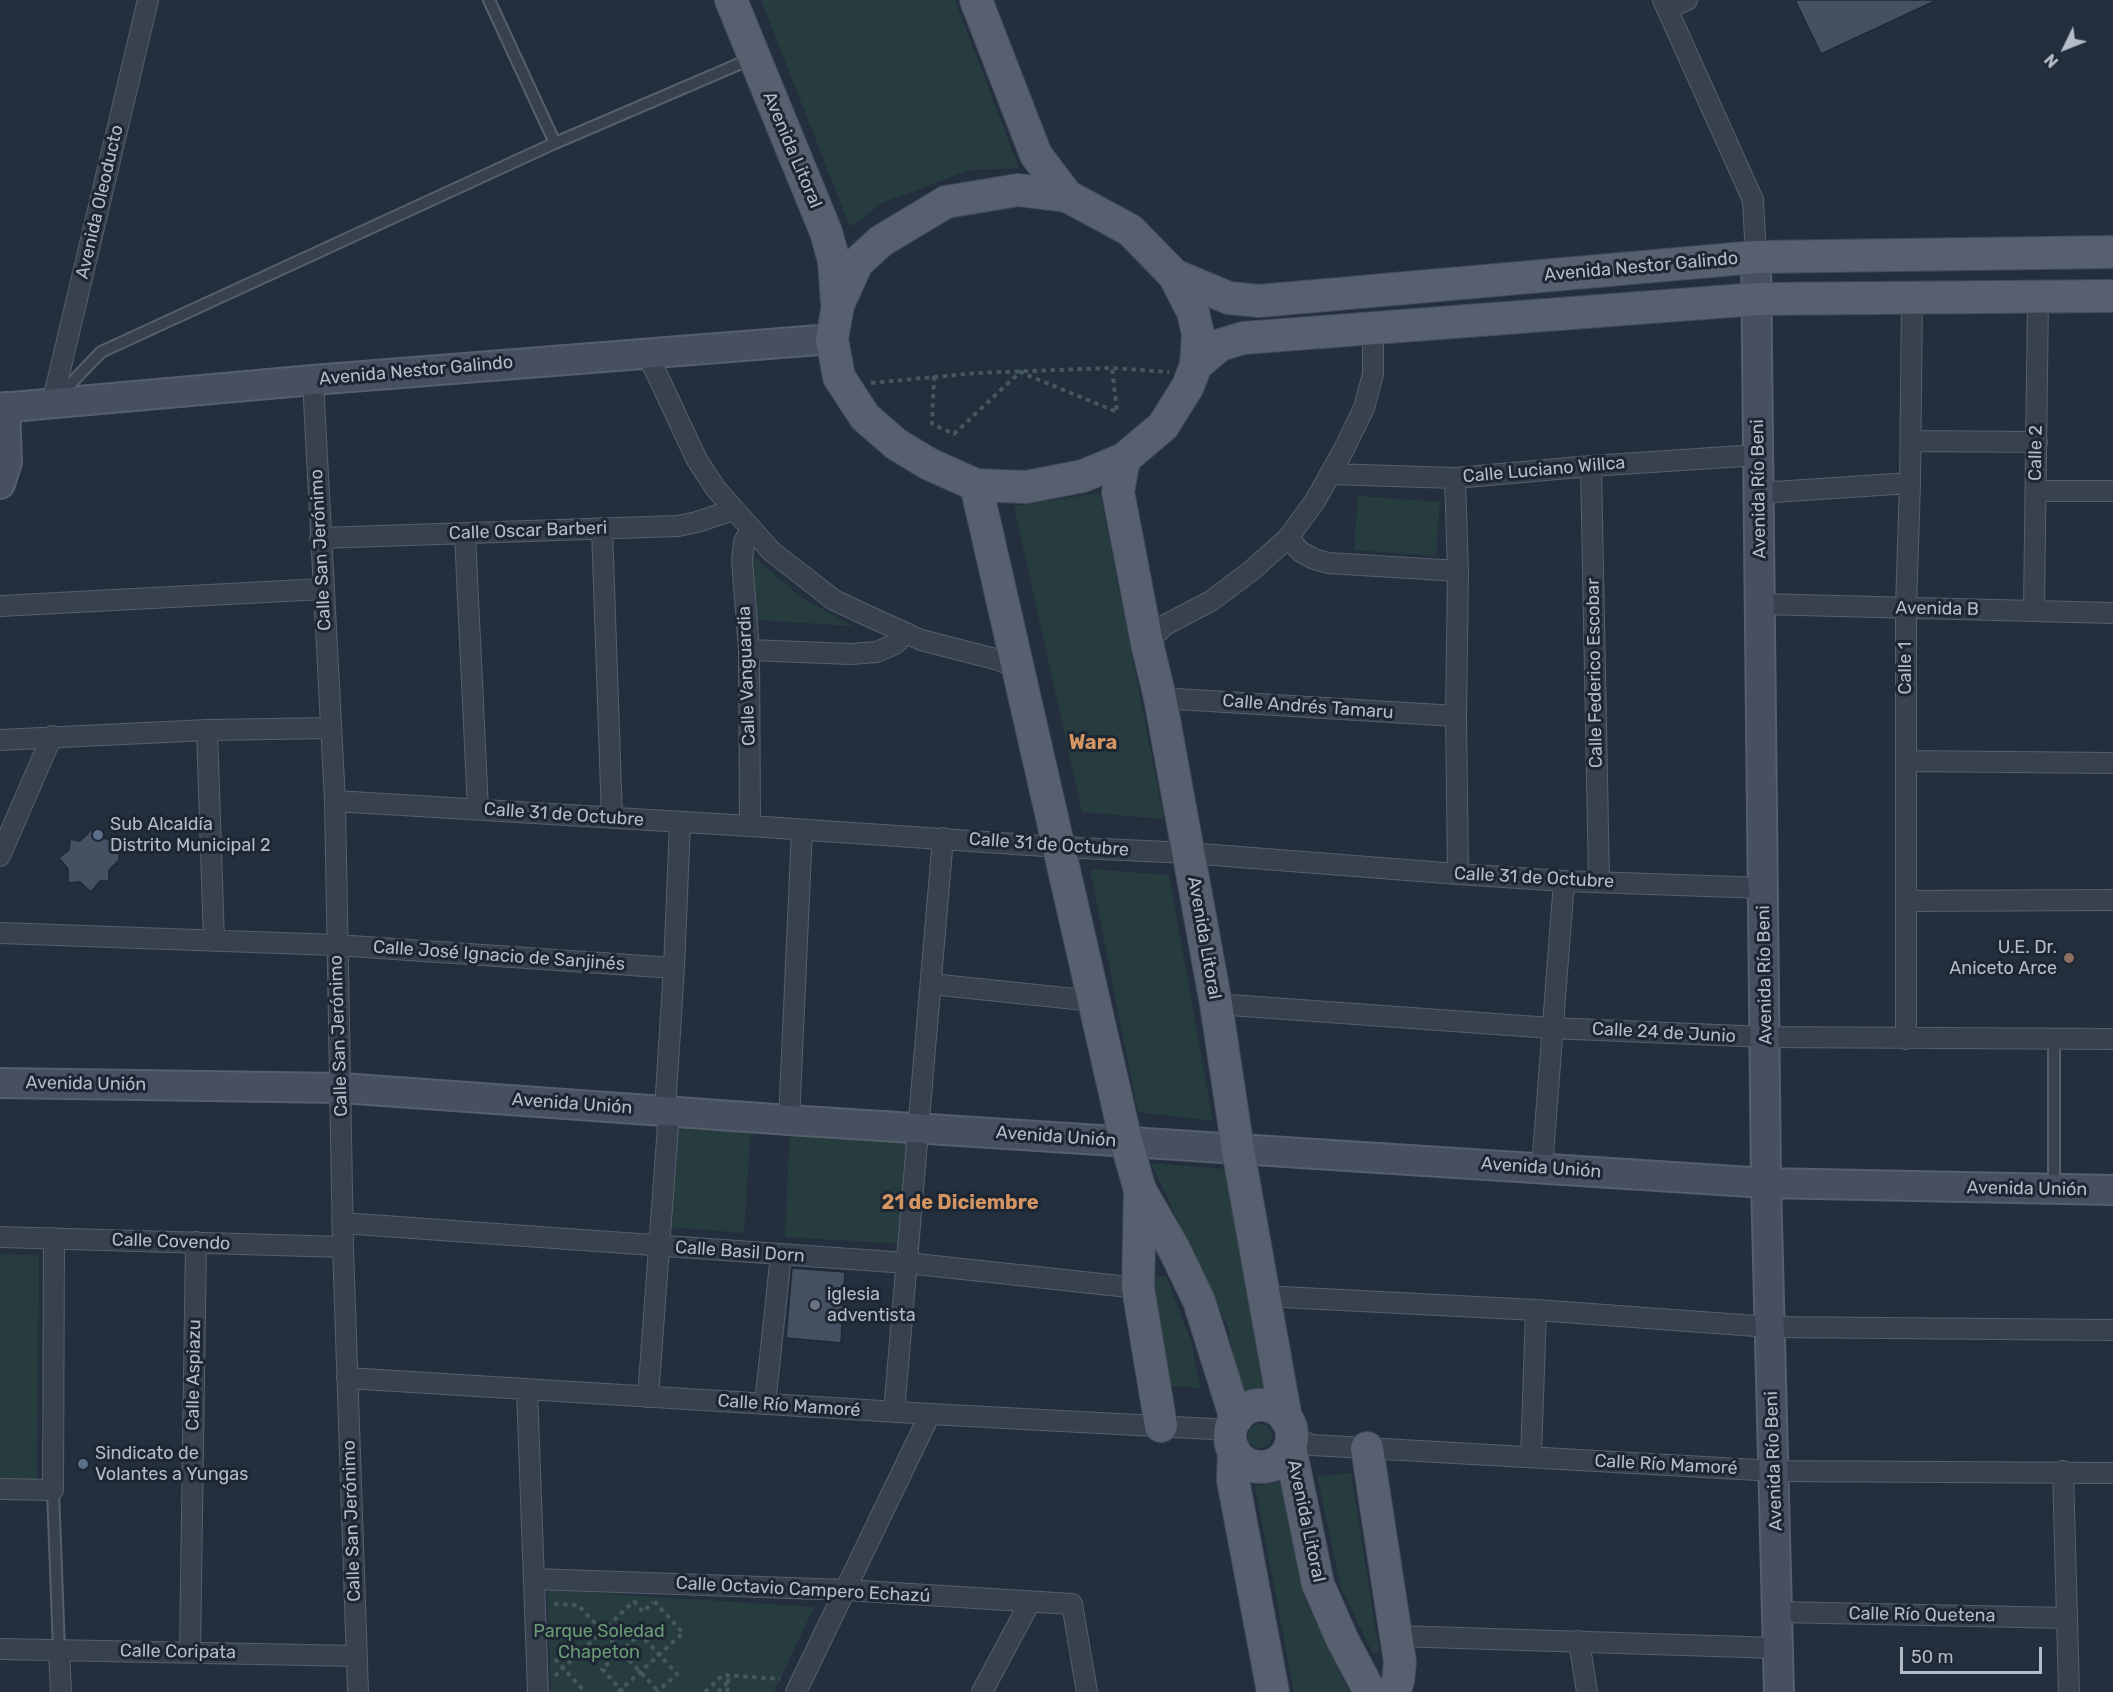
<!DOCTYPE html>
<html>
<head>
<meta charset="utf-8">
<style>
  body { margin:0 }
  #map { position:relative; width:2113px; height:1692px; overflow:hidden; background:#242f3e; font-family:Rubik,sans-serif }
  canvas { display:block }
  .north { position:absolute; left:2035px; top:18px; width:60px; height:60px; -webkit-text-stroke:4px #1d2633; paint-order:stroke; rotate:227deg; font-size:16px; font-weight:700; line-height:24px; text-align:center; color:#b4bcc9 }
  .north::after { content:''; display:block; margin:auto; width:21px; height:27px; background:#b4bcc9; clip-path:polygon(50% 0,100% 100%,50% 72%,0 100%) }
  .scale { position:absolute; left:1900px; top:1647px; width:142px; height:27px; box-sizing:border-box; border:3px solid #b4bcc9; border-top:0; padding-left:8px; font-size:18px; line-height:21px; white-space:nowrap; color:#b4bcc9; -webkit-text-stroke:4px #1d2633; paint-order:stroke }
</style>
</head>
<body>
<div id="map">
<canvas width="2113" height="1692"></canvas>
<div class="north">N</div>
<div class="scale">50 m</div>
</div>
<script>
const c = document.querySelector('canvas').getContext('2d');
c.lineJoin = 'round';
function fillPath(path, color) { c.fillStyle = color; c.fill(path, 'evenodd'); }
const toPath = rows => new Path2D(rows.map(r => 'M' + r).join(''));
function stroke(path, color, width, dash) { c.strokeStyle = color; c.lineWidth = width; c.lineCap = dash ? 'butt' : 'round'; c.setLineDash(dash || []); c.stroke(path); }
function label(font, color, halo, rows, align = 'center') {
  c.font = font + ' Rubik,sans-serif'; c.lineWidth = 6; c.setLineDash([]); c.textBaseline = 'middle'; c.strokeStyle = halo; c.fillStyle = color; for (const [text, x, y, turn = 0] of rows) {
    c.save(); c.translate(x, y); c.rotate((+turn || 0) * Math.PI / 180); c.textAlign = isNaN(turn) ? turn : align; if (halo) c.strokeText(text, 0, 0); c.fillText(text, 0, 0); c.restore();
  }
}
const green = toPath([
  [761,0,955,0,1019,168,970,170,882,203,850,227],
  [1100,493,1164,819,1082,812,1014,506],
  [1358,496,1440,502,1436,556,1354,550],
  [749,552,798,595,853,626,757,620],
  [1090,869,1169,875,1213,1121,1138,1112],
  [675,1120,751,1126,744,1233,668,1227],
  [790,1124,909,1131,903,1244,785,1237],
  [1151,1163,1225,1169,1263,1388,1240,1392,1228,1327],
  [0,1254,39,1255,37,1480,0,1479],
  [1166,1276,1191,1341,1200,1388,1170,1386,1152,1277],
  '1248 1436a12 12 0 1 1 24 0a12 12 0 1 1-24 0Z',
  [1351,1473,1379,1651,1373,1654,1341,1588,1317,1476],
  [1281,1482,1304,1597,1349,1692,1294,1692,1255,1486],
  [547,1589,658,1597,814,1607,774,1692,551,1692]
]);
const building = toPath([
  [1795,0,1937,0,1821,54,1795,0],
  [91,830,98,838,109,839,110,846,120,845,119,860,109,870,109,881,100,881,91,892,80,882,68,883,68,869,59,858,69,850,70,839,80,841,91,830],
  [792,1268,845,1272,841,1343,786,1338,792,1268]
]);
const path = toPath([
  [934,376,932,424,954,434,1020,372,1117,412,1112,368],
  [871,383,977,373,1112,368,1169,372],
  [634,1601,643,1612,653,1602],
  [554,1604,578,1605,658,1691],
  [555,1659,585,1692],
  [555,1676,634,1601],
  [618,1692,683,1633,654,1601],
  [623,1692,602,1669,640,1634,677,1674,657,1692],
  [705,1692,723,1675,780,1679],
  [718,1692,728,1682],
  [727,1692,729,1676]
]);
const lane = toPath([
  [489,0,555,143],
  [57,398,101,352,555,143,753,58],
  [2054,1189,2054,1039],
  [53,1490,59,1650]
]);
const street = toPath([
  [1663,0,1753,200,1756,257],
  [1667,9,1687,0],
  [647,353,697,460,716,489,771,551,834,600,866,615,921,640,999,660,1018,669],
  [313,380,335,801,343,1247,358,1692],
  [52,404,148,0],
  [1911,441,2037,442],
  [1591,466,1599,881],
  [1330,474,1455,478,1591,466,1758,455],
  [1455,478,1458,571,1456,716,1458,874],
  [2036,491,2113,491],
  [1759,493,1910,483],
  [602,528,612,818],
  [465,534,478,809],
  [320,538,678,526,697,522,733,510],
  [1288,538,1301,552,1314,559,1328,563,1458,571],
  [1760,604,2113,613],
  [0,606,323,589],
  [2034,611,2038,296],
  [1147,643,1165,625,1211,601,1251,571,1288,538,1315,501,1342,453,1364,408,1373,374,1373,328],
  [749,650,851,654,877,652,895,644,906,633],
  [1160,698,1456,716],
  [207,730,214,941],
  [0,740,207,730,331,728],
  [1906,761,2113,763],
  [335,801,750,826,1059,847,1188,853,1458,874,1564,881,1764,888],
  [750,826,749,650,742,560,744,542,751,529],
  [0,856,52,736],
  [1906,901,2113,900],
  [0,933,336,945,674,968],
  [931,984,1094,1001],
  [1216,1004,1551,1028,1765,1037,2113,1039],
  [1906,1039,1906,608,1910,483,1912,298],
  [789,1120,802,830],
  [1542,1168,1564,881],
  [342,1223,907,1263,1138,1288],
  [0,1237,343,1247],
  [1263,1296,1536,1310,1770,1327,2113,1330],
  [347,1378,930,1414,1231,1430],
  [527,1389,538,1692],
  [648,1397,668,1126,665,1110,674,968,680,823],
  [765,1404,781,1255],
  [894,1412,943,838],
  [1292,1437,1312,1445,1775,1471,2113,1473],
  [1531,1457,1536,1310],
  [2063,1471,2069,1692],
  [0,1489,53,1490,54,1238],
  [534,1579,846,1590,1072,1604,1087,1692],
  [1777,1612,2067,1618],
  [1396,1636,1778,1648],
  [1579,1641,1587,1692],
  [0,1649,357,1656],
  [59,1650,61,1692],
  [190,1652,196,1242],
  [796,1692,930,1414],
  [982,1692,1030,1602]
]);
const secondary = toPath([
  [1756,257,1766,1183,1779,1692],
  [0,408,313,380,832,339],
  [0,484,7,462,5,407],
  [0,1083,341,1088,789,1120,1766,1183,2113,1190]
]);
const primary = toPath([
  [731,0,826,232,834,261,837,303],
  [976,0,1036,155,1067,196],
  [1018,190,1067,196,1130,230,1174,275,1193,312,1198,334,1196,365,1188,386,1163,426,1124,459,1083,476,1026,487,976,485,929,464,896,444,865,417,839,377,832,339,838,305,857,263,881,241,946,202,1018,190],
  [1174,275,1229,298,1259,301,1756,257,2113,252],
  [1196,365,1220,345,1243,338,1757,299,2113,296],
  [1124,459,1118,492,1147,643,1160,698,1216,1004,1238,1150,1286,1419],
  [976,485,1126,1141,1140,1190,1174,1249,1199,1301,1236,1419],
  [1140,1191,1138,1288,1161,1426],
  '1230 1436a31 31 0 1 1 62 0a31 31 0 1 1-62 0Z',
  [1290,1447,1318,1584,1342,1639,1370,1692],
  [1367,1448,1400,1662,1398,1681,1394,1692],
  [1234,1450,1233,1480,1273,1692]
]);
const markers = [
  [98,835,6,"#5c6f8a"],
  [2069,958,6,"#8d6e63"],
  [815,1305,6,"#6b7280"],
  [83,1464,6,"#5c6f8a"]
];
const streetNames = [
  ["Avenida Litoral",792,150,67],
  ["Avenida Oleoducto",100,202,-77],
  ["Avenida Nestor Galindo",1641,267,-5],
  ["Avenida Nestor Galindo",416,371,-5],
  ["Calle 2",2036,453,-89],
  ["Calle Luciano Willca",1544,470,-5],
  ["Avenida Río Beni",1759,489,-91],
  ["Calle Oscar Barberi",528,531,-2],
  ["Calle San Jerónimo",321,550,-93],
  ["Avenida B",1937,609,1],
  ["Calle 1",1906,668,-90],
  ["Calle Federico Escobar",1595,673,-91],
  ["Calle Vanguardia",747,676,-92],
  ["Calle Andrés Tamaru",1308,707,4],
  ["Calle 31 de Octubre",564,815,4],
  ["Calle 31 de Octubre",1049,845,4],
  ["Calle 31 de Octubre",1534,878,3],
  ["Avenida Litoral",1204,938,80],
  ["Calle José Ignacio de Sanjinés",499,956,4],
  ["Avenida Río Beni",1765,975,-91],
  ["Calle 24 de Junio",1664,1033,3],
  ["Calle San Jerónimo",339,1036,-92],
  ["Avenida Unión",86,1084,1],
  ["Avenida Unión",572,1104,4],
  ["Avenida Unión",1056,1137,4],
  ["Avenida Unión",1541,1168,4],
  ["Avenida Unión",2027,1189,1],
  ["Calle Covendo",171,1242,2],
  ["Calle Basil Dorn",740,1252,4],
  ["Calle Aspiazu",194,1375,-89],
  ["Calle Río Mamoré",789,1406,4],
  ["Avenida Río Beni",1774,1461,-92],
  ["Calle Río Mamoré",1666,1465,3],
  ["Calle San Jerónimo",352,1521,-92],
  ["Avenida Litoral",1306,1521,78],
  ["Calle Octavio Campero Echazú",803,1590,3],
  ["Calle Río Quetena",1922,1615,1],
  ["Calle Coripata",178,1652,1]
];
const poiNames = [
  ["Sub Alcaldía",110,825],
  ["Distrito Municipal 2",110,846],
  ["U.E. Dr.",2057,948,"right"],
  ["Aniceto Arce",2057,969,"right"],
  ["iglesia",827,1295],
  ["adventista",827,1316],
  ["Sindicato de",95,1454],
  ["Volantes a Yungas",95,1475]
];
const parkNames = [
  ["Parque Soledad",599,1632],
  ["Chapeton",599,1653]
];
const neighbourhoodNames = [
  ["Wara",1093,743],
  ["21 de Diciembre",960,1203]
];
fillPath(green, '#263c3f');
fillPath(building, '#455162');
stroke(building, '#1f2835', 1.5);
stroke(lane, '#565f6c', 14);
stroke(street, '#565f6c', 22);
stroke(secondary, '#565f6c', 32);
stroke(primary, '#414a57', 34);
stroke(path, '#44595c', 4, [4.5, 4.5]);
stroke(lane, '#38414e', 10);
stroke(street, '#38414e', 20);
stroke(secondary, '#465061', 28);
stroke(primary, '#56606e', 32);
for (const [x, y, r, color] of markers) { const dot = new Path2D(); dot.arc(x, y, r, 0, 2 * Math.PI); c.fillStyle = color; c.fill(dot); stroke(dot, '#1d2633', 2); }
label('18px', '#b4bcc9', '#1d2633', streetNames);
label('18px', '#b4bcc9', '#1d2633', poiNames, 'left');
label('18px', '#6b9a76', '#1d2633', parkNames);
label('bold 20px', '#d59563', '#1d2633', neighbourhoodNames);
</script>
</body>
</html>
